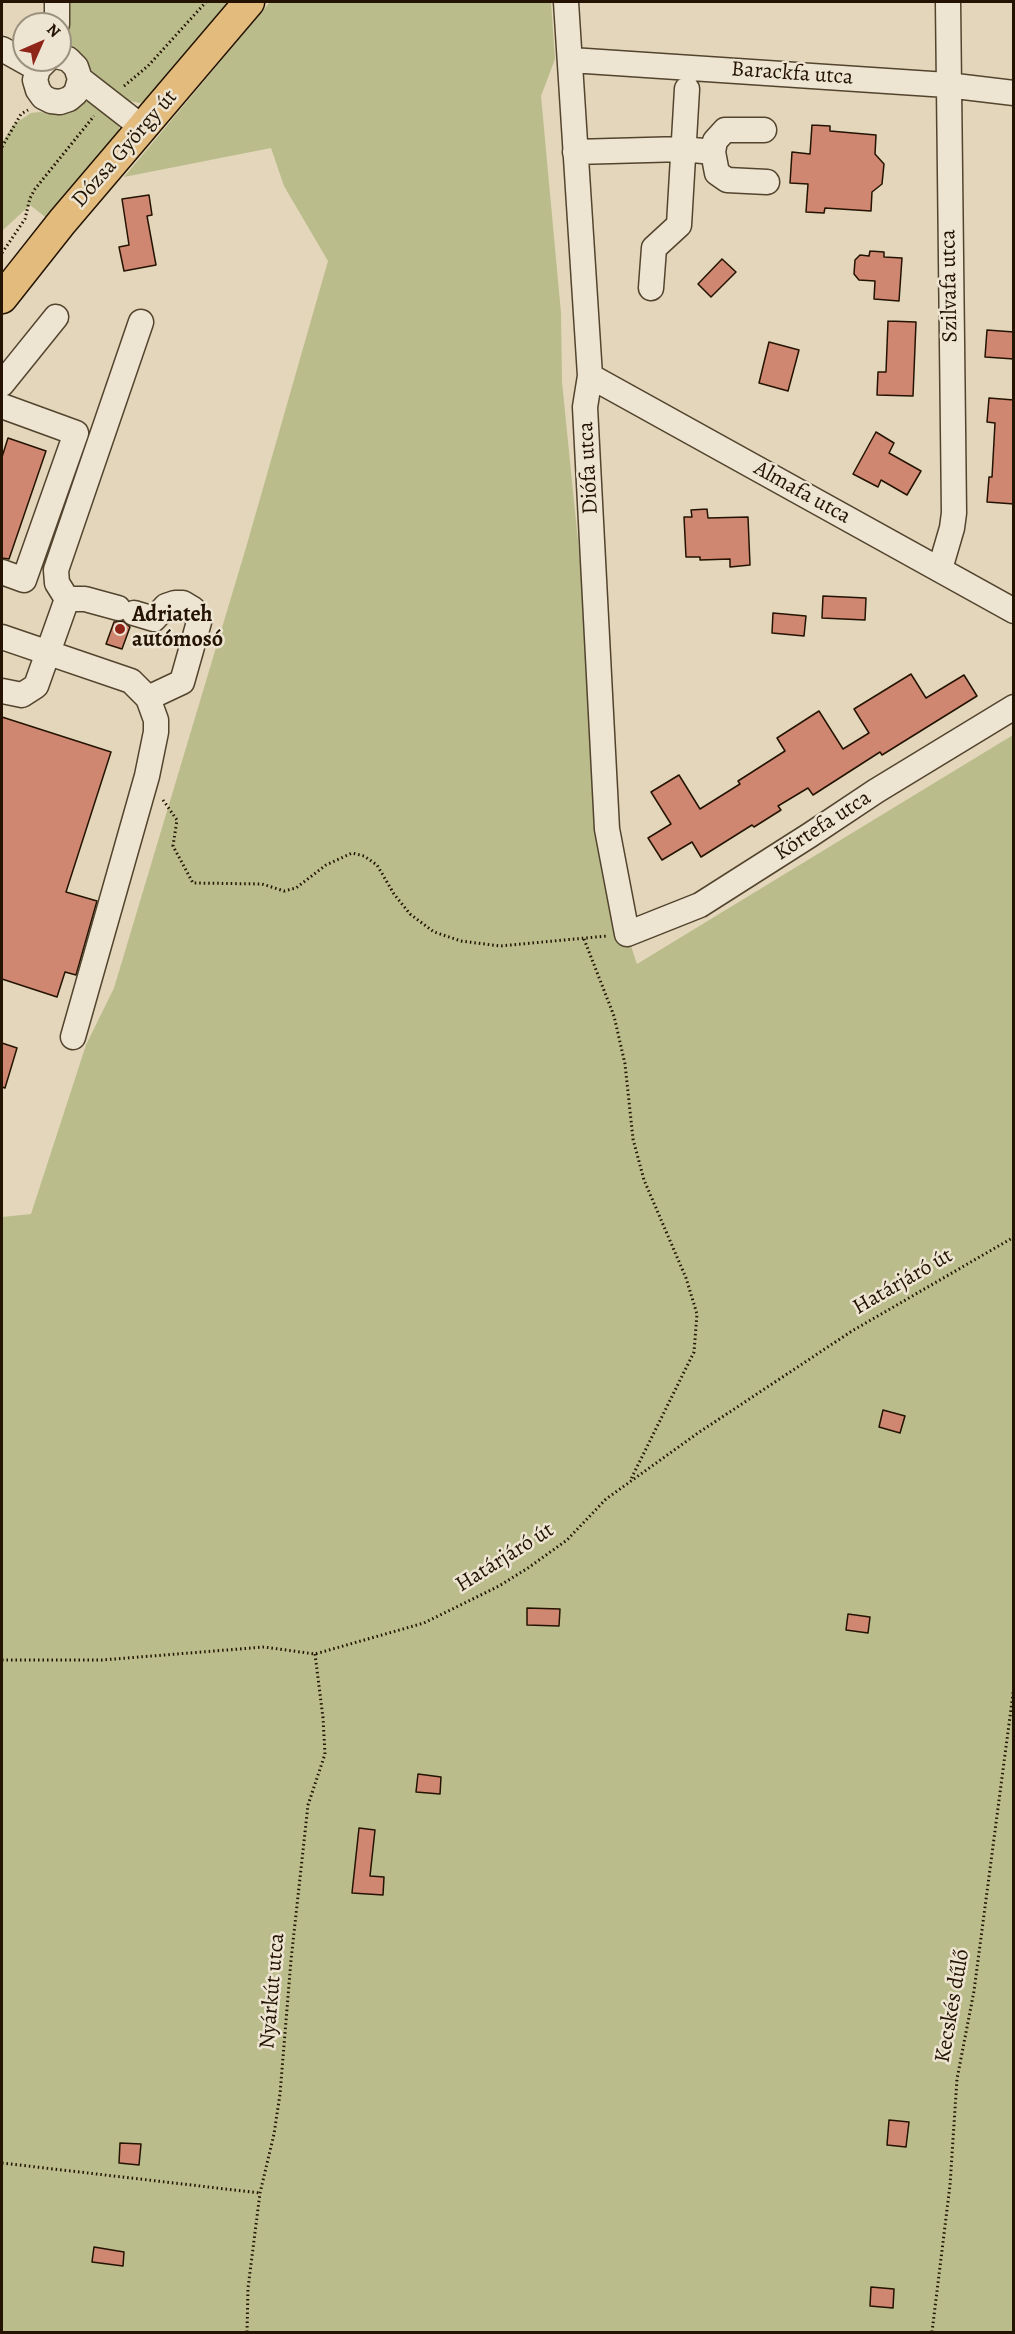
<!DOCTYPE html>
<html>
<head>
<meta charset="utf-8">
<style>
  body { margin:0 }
  #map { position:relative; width:1015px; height:2334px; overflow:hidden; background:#e3d6ba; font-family:Alegreya,serif }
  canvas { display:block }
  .frame { position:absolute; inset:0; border:3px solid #231300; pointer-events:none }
  .north { position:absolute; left:12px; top:12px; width:60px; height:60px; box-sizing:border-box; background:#ede4d2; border:2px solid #9c907e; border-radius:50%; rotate:45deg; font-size:16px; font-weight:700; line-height:24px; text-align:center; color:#231300 }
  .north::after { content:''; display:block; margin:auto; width:21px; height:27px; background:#8f2418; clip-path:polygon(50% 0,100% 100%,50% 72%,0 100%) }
</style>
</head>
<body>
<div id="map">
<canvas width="1015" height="2334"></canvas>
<div class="frame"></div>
<div class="north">N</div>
</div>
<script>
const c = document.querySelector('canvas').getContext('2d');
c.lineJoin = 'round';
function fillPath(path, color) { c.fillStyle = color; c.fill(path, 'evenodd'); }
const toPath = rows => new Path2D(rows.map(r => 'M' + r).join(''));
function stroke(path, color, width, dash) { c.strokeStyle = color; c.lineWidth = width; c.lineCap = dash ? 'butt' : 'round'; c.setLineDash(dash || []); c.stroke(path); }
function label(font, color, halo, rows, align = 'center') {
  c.font = font + ' Alegreya,serif'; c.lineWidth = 5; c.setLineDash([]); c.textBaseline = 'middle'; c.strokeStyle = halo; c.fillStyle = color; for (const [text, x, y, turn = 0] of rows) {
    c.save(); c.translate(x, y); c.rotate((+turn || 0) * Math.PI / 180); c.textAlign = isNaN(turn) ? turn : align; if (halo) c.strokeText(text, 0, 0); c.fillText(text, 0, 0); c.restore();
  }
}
const green = toPath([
  [65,2,235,2,148,101,139,103,126,100,119,96,72,52,65,29],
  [270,2,551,2,555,59,541,96,561,313,562,382,607,829,627,934,637,964,1013,735,1013,2332,2,2332,2,1217,31,1214,86,1045,114,988,245,551,328,261,284,186,271,148,124,177],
  [85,102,91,102,119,122,119,135,49,220,30,205,2,231,2,143,13,125,31,113,40,112,56,115,68,113]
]);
const building = toPath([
  [812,125,830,126,830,131,876,135,875,154,884,164,882,184,872,192,871,211,825,208,824,213,806,212,808,184,790,183,792,152,810,154,812,125],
  [149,195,152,215,147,216,156,265,124,271,119,247,129,245,122,199,149,195],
  [870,251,884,252,884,257,902,258,899,301,874,299,875,281,859,280,854,274,855,260,860,255,869,256,870,251],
  [722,259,736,272,711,297,698,284,722,259],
  [888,321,916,322,913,396,877,395,878,372,886,372,888,321],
  [987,330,1014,332,1014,359,985,357,987,330],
  [769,342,799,350,788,391,759,383,769,342],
  [989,398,1014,400,1014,504,987,502,989,477,992,477,995,423,987,422,989,398],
  [876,432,894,443,889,453,921,471,907,495,881,480,878,487,853,474,876,432],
  [8,438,46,451,9,559,2,558,2,457,8,438],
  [707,509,708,518,748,517,750,565,730,567,730,559,700,560,700,557,686,557,684,517,692,517,691,510,707,509],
  [823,596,866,598,865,620,822,618,823,596],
  [773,613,806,616,804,636,772,633,773,613],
  [123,621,130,627,122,649,106,644,114,622,123,621],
  [911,674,926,698,964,675,977,696,882,755,880,752,813,795,808,788,778,806,781,810,754,827,752,825,701,857,692,842,662,860,648,838,671,824,651,792,679,775,700,809,740,784,738,781,785,751,777,738,819,711,843,749,869,733,854,709,911,674],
  [2,717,111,752,66,892,97,901,76,975,65,972,57,997,2,979,2,717],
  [2,1043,17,1048,5,1088,2,1087,2,1043],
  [883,1410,905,1416,900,1433,879,1427,883,1410],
  [527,1608,560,1609,559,1626,527,1625,527,1608],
  [848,1614,870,1617,868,1633,846,1630,848,1614],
  [418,1774,441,1777,440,1794,416,1792,418,1774],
  [359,1828,375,1830,370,1876,384,1877,383,1895,352,1893,359,1828],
  [889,2120,909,2122,906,2147,887,2145,889,2120],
  [120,2143,141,2144,139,2165,119,2163,120,2143],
  [94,2247,124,2252,123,2266,92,2262,94,2247],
  [871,2287,894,2289,893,2308,870,2306,871,2287]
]);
const path = toPath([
  [124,86,148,66,206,2],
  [2,147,21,114,28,110],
  [2,253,25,219,30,198,35,189,94,116],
  [163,800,177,820,173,846,193,883,262,884,284,891,296,888,326,865,352,853,364,856,377,865,394,894,410,914,434,932,461,941,500,946,607,936],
  [584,939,614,1016,625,1064,633,1139,644,1180,686,1278,697,1314,694,1352,631,1479],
  [2,1660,102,1660,264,1647,315,1654,424,1623,499,1586,528,1568,567,1540,606,1499,698,1433,852,1331,1014,1237],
  [2,2163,260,2193],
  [247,2332,248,2288,260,2193,274,2134,280,2094,291,1960,308,1805,325,1754,323,1718,315,1654],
  [932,2332,950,2185,957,2079,974,1991,1014,1686]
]);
const minor = toPath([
  [57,2,57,24],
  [566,2,590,376,585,407,607,829,627,934,700,905,810,835,876,791,1014,707],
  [2,49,38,69,47,60],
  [60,57,68,59,76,67,80,79,143,128],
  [571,60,947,85,1014,93],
  [38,69,35,80,38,90,43,97,51,101,60,102,69,99,76,93,80,79],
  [575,152,683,149,713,152,715,141,725,130,764,130],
  [713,152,717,173,727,180,767,182],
  [651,288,654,248,679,225,687,89],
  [590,376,1014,611],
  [2,384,56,317],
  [2,406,76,433,24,580,2,572],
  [940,569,952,528,954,513,948,2],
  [67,599,57,583,56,570,141,322],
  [67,599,85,599,118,608],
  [134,613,154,619,166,606,175,603,183,603,193,609,199,622,182,682,148,698],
  [2,637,131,681,148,698,156,720,156,732,147,776,73,1037],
  [2,691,22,695,36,686,67,599]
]);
const major = toPath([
  [2,298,62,222,249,2]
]);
const markers = [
  [120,629,6,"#8f2418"]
];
const streetNames = [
  ["Barackfa utca",792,74,4],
  ["Dózsa György út",125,149,-49],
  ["Szilvafa utca",950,286,-91],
  ["Diófa utca",589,468,-93],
  ["Almafa utca",802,493,29],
  ["Körtefa utca",823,826,-33],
  ["Határjáró út",903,1282,-30],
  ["Határjáró út",505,1558,-32],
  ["Nyárkút utca",273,1991,-85],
  ["Kecskés dűlő",953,2006,-80]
];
const poiNames = [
  ["Adriateh",132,616],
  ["autómosó",132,641]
];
fillPath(green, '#babc8b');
fillPath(building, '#d08771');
stroke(building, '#231300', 1.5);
stroke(minor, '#53442e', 27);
stroke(major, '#231300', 33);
stroke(path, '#231300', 3, [1.5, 3]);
stroke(minor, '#ede4d2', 24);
stroke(major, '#e2bb7d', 30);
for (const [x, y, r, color] of markers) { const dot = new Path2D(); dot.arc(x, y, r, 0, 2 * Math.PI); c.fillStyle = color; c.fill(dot); stroke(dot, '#ede4d2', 2); }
label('22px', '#231300', '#ede4d2', streetNames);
label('bold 22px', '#231300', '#ede4d2', poiNames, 'left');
</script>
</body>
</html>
